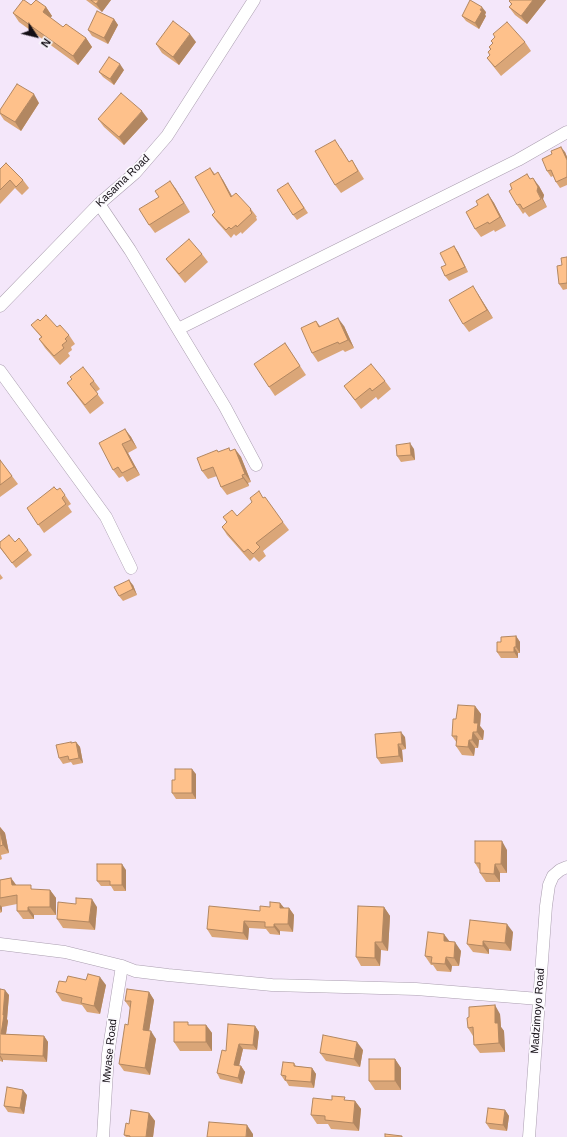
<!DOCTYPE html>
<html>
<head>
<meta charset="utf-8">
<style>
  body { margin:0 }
  #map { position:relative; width:567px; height:1137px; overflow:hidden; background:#f4e7fa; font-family:Arial,sans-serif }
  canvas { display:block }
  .north { position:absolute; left:16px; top:16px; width:40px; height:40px; -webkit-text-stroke:3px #fbf9fd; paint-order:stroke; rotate:125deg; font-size:11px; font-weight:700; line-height:16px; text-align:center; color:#130e14 }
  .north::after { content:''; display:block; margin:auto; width:14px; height:18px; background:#130e14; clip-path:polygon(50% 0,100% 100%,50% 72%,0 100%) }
</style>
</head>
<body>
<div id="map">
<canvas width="567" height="1137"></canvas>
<div class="north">N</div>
</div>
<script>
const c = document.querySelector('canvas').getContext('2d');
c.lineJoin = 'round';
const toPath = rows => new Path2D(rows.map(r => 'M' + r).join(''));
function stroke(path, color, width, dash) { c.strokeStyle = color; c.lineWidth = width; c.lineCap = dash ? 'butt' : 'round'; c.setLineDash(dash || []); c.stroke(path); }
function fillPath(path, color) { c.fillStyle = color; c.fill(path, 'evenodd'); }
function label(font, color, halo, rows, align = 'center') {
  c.font = font + ' Arial,sans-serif'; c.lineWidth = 3.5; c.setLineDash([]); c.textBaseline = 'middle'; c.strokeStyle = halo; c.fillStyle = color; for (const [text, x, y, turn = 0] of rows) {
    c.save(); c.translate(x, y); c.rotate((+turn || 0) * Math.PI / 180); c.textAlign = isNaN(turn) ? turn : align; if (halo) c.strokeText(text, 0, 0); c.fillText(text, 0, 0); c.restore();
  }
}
const minor = toPath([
  [99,204,130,250,225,407,256,465],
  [0,306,99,204,135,173,167,136,254,0],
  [178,329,518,160,567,132],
  [0,371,106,517,131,568],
  [0,944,65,952,122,966,135,971,168,975,272,985,416,989,539,999],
  [103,1137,108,1054,122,966],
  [529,1137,546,906,549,885,553,876,560,870,567,867]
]);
const wall = toPath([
  [86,0,111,0,102,12],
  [509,0,546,0,527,24,515,15,509,7,511,4,509,1],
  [31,5,46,7,52,16,50,18,63,27,86,38,92,47,78,65,19,22,13,13],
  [486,12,485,15,486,16,479,29,466,21,462,16],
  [114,19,118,25,108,44,92,36,88,30],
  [196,42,179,65,162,53,156,44],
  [525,42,531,51,501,76,493,66,487,58,490,55,490,49,489,47],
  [124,70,114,85,103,77,99,72],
  [39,103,21,131,4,120,0,114,0,110],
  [98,119,148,119,124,145,104,127],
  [341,148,349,162,352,160,364,179,341,193,335,185],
  [565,152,567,157,567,185,560,188,556,182,553,176,551,177,547,171],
  [210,168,215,174,223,180,232,196,251,209,257,217,256,217,257,220,242,234,241,232,236,236,234,234,231,238,217,222,212,215,215,212],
  [0,169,23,180,29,188,22,195,15,188,0,204],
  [527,174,530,179,539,186,544,195,543,199,547,207,529,217,525,212,523,214,517,205,512,189],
  [170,181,190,212,155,233,149,225,159,197],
  [288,183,308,213,297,220,293,215],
  [488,194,494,203,506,226,495,232,494,230,481,237,475,229],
  [454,246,458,252,468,272,449,281,445,276,446,265],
  [202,254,208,262,185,283,172,267,166,259],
  [567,257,567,289,563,290,559,284,562,265],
  [478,294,493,318,469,332,463,324],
  [40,321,69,335,75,344,71,347,72,350,68,353,70,356,60,365,45,348,39,339,41,337,31,325],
  [316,321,320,326,344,326,354,348,345,352,343,350,318,362,312,353],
  [285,343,306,375,275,396,269,387],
  [94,381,100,389,96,392,104,403,90,414,67,383],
  [385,381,391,389,378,400,376,397,361,409,344,386],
  [125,429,131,437,137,448,128,453,140,475,127,482,123,476,119,478,113,470],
  [235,449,241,457,251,482,248,483,249,486,227,495,221,487,217,476,208,479,202,471,218,452,231,451],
  [414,449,415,460,401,462,397,456],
  [0,460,18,484,0,497],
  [65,495,71,504,68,506,72,512,44,533,27,508],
  [263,498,283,522,289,530,263,551,266,556,259,562,254,557,250,561,227,535,222,527,227,522,223,517,237,516],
  [15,542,28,550,32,555,16,568,0,548],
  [0,574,3,578,0,580],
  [133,585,137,595,123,601,119,596],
  [516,636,520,642,520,653,518,653,518,658,501,658,497,652,501,642],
  [475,706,481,714,480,726,484,731,483,740,479,740,478,748,475,748,474,756,462,755,456,746,457,743,452,736,456,719],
  [405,737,406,749,402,750,403,762,381,764,377,758],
  [76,742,80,747,83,763,73,765,71,762,63,764,59,758,71,743],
  [196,774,196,799,176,799,172,793],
  [0,827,5,833,9,853,1,855,2,859,0,860],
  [507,850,507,873,500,873,500,882,486,882,480,873,480,871,475,863],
  [126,870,126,891,114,891,111,886,101,886,97,881],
  [11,878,16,885,34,890,50,890,56,898,56,915,34,915,34,919,23,919,17,911,17,904,2,907,2,912,0,913,0,880],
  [280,903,284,908,289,908,294,915,293,932,280,931,280,935,270,934,266,929,249,928,248,940,212,937,207,929,260,911],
  [76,904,97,907,95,930,63,928,57,919],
  [384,907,390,916,388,951,381,950,380,966,361,966,356,957],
  [513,932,511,951,489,949,489,954,473,952,467,944],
  [450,942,461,951,459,966,452,966,451,972,437,971,433,965,431,965,425,956],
  [66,982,106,985,100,1014,87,1012,82,1005,62,1001,56,992],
  [0,989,9,995,7,1019,8,1021,6,1034,44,1036,48,1042,47,1062,3,1060,3,1062,0,1061],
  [149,992,154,1000,149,1031,156,1039,150,1075,124,1071,119,1064,128,1025,130,1008,125,1001],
  [500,1014,501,1027,504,1031,505,1052,480,1053,474,1045,473,1036,468,1028],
  [190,1025,206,1025,212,1033,212,1051,180,1051,174,1042],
  [255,1026,259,1032,257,1050,243,1049,239,1066,241,1066,245,1072,242,1084,220,1079,217,1073,226,1051],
  [363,1050,360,1067,326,1061,320,1053],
  [395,1059,401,1068,401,1090,375,1090,369,1081],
  [294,1063,296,1066,312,1068,316,1074,314,1088,289,1086,286,1081,285,1081,281,1075],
  [27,1095,24,1114,8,1112,4,1106],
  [332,1100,355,1101,361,1109,359,1131,331,1129,328,1124,317,1124,311,1115],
  [505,1110,509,1116,507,1131,490,1129,486,1123],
  [149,1113,155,1121,153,1137,126,1137,124,1135,129,1124]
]);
const shadedWall = toPath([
  [99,0,111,0,102,12,96,4],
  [533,0,546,0,527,24,521,16],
  [46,7,52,16,48,20,43,12],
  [482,7,486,12,485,15,486,16,479,29,475,23],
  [114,19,118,25,108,44,104,38],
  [190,34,196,42,179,65,173,57],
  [86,38,92,47,78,65,73,56],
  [120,64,124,70,114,85,110,79],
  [34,94,39,103,21,131,15,122],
  [142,111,148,119,124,145,119,137],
  [561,147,565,152,567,157,567,160],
  [218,172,223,180,236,204,231,197],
  [533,178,539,186,544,195,543,199,547,207,537,191],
  [170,181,176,189,190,212,184,203],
  [488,194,494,203,506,226,500,217],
  [454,246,458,252,468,272,465,267],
  [473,286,493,318,487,310],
  [338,318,344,326,354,348,348,340],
  [125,429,131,437,137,448,131,440],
  [410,443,414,449,415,460,411,455],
  [122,444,128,453,140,475,134,467],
  [235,449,241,457,251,482,245,474],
  [242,475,248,483,249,486,243,478],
  [129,580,133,585,137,595,133,589],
  [516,636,520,642,520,653,516,647],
  [514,647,518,653,518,658,514,652],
  [475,706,481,714,480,726,484,731,483,740,477,732,474,723],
  [401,732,405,737,406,749,402,744],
  [473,732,479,740,478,748,472,740],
  [469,740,475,748,474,756,468,747],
  [76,742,80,747,83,763,79,758],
  [398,744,402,750,403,762,399,756],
  [192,769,196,774,196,799,192,793],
  [0,827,5,833,9,853,3,845,0,831],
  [502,841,507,850,507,873,501,864],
  [122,864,126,870,126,891,122,885],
  [495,864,500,873,500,882,494,874],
  [11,878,17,886,12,885],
  [50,890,56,898,56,915,50,907],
  [92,899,97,907,95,930,89,922],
  [280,903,286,910,280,908],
  [0,905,2,907,2,912,0,909],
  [28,907,34,915,34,919,28,911],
  [384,907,390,916,388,951,382,942],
  [289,908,294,915,293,932,288,924],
  [244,921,249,928,248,940,243,933],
  [274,924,280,931,280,935,274,927],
  [507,924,513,932,511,951,505,943],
  [444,934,450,942,444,941],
  [483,941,489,949,489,954,483,946],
  [375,942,381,950,380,966,375,958],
  [455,942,461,951,459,966,454,958],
  [446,957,452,966,451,972,445,964],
  [100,977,106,985,100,1014,94,1006],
  [5,990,9,995,7,1019,8,1021,5,1040,1,1034],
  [149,992,154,1000,148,1038,143,1030],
  [495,1005,500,1014,501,1027,504,1031,505,1052,499,1043,495,1023],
  [206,1025,212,1033,212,1051,206,1042],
  [255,1026,259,1032,257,1050,253,1045],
  [151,1031,156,1039,150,1075,145,1068],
  [44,1036,48,1042,47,1062,43,1056],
  [357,1042,363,1050,360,1067,354,1059],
  [239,1044,243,1049,238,1070,234,1065],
  [0,1055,3,1060,3,1062,0,1057],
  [395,1059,401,1068,401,1090,395,1081],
  [241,1066,245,1072,242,1084,238,1078],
  [312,1068,316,1074,314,1088,311,1082],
  [23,1090,27,1095,24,1114,20,1108],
  [355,1101,361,1109,359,1131,353,1123],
  [505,1110,509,1116,507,1131,503,1125],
  [149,1113,155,1121,153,1137,146,1137],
  [247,1125,253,1134,253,1137,246,1137]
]);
const building = toPath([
  [23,0,24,0,31,5,36,0,46,7,43,12,63,27,66,24,86,38,73,56,13,13,23,0],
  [91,0,99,0,96,4,91,0],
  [470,0,482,7,480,10,482,11,475,23,462,16,470,0],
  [510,0,533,0,521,16,509,7,512,4,509,1,510,0],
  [97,11,114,19,104,38,88,30,97,11],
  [173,21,190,34,173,57,156,44,173,21],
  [507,22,525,42,495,67,487,58,490,55,488,52,491,49,489,47,493,43,491,41,495,37,493,34,507,22],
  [109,57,120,64,110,79,99,72,109,57],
  [17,84,34,94,15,122,0,113,0,110,17,84],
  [121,93,142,111,119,137,98,119,121,93],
  [335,140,349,162,352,160,358,171,335,185,315,151,335,140],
  [561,147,567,160,567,177,556,182,551,170,547,171,542,159,552,154,551,151,561,147],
  [6,163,23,180,16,187,10,180,0,190,0,169,6,163],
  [210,168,214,175,218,172,231,197,236,193,251,209,250,210,252,213,237,227,236,225,231,229,229,227,226,230,212,215,215,212,195,177,210,168],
  [527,174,530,179,533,178,538,187,537,191,541,199,523,209,520,204,517,205,509,191,512,189,510,184,527,174],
  [170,181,184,203,149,225,139,209,159,197,155,191,170,181],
  [288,183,304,208,293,215,277,190,288,183],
  [488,194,500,217,489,224,488,222,475,229,466,212,478,205,476,201,488,194],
  [189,239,202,254,179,274,166,259,189,239],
  [454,246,465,267,445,276,441,267,446,265,440,253,454,246],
  [567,257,567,283,559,284,557,266,562,265,561,258,567,257],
  [473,286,487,310,463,324,449,300,473,286],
  [46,315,57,327,60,325,69,335,65,339,67,341,62,345,64,348,54,356,39,339,42,337,31,325,38,319,40,321,46,315],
  [338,318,348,340,339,344,338,342,312,353,301,328,316,321,319,327,338,318],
  [285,343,300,366,269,387,254,364,285,343],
  [371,364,385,381,372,391,370,388,355,400,344,386,371,364],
  [83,367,94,381,90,384,98,394,85,405,67,383,72,379,70,377,83,367],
  [125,429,131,440,122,444,134,467,122,473,118,467,113,470,99,443,125,429],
  [410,443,411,455,397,456,396,445,410,443],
  [229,448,230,451,235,449,245,474,242,475,243,478,221,487,213,467,202,471,197,458,217,450,218,452,229,448],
  [0,460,12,476,0,485,0,460],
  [54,487,57,490,60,488,65,495,62,498,66,504,38,525,27,508,54,487],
  [259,491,263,498,265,497,283,522,256,543,260,547,253,554,248,549,244,552,222,527,227,522,223,517,232,510,237,516,252,502,250,498,259,491],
  [9,535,15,542,19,538,28,550,12,563,0,547,0,542,9,535],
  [129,580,133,589,119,596,114,587,129,580],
  [516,636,516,647,514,647,514,652,497,652,497,642,501,642,501,637,516,636],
  [458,705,475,706,474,723,478,723,477,732,473,732,472,740,469,740,468,747,456,746,457,736,452,736,453,719,456,719,458,705],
  [401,732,402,744,398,744,399,756,377,758,375,734,401,732],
  [71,742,71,743,76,742,79,758,69,760,68,756,59,758,56,745,71,742],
  [175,769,192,769,192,793,172,793,172,780,175,780,175,769],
  [0,831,3,845,0,846,0,831],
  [475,841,502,841,501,864,495,864,494,874,480,873,480,863,475,863,475,841],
  [97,864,122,864,122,885,110,885,110,881,97,881,97,864],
  [11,878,12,885,31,885,31,889,50,890,50,907,28,907,28,911,17,911,17,895,0,898,0,880,11,878],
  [76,898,92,899,89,922,57,919,58,902,76,904,76,898],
  [270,902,280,903,280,908,289,908,288,924,274,924,274,927,265,927,265,922,244,921,243,933,207,929,209,906,260,911,260,906,270,907,270,902],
  [358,906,384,907,382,942,375,942,375,958,356,957,358,906],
  [470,920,507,924,505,943,483,941,483,946,467,944,470,920],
  [428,932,444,934,444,941,455,942,454,958,446,957,445,964,431,963,432,957,425,956,428,932],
  [88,974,100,977,94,1006,81,1003,82,998,56,992,59,981,66,982,68,976,86,980,88,974],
  [0,989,5,990,3,1015,4,1015,1,1034,44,1036,43,1056,0,1054,0,989],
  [127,989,149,992,143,1030,151,1031,145,1068,119,1064,125,1024,128,1025,131,1001,125,1001,127,989],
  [495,1005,495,1023,498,1023,499,1043,474,1045,473,1027,468,1028,467,1018,469,1017,469,1007,495,1005],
  [174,1022,188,1022,188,1025,206,1025,206,1042,174,1042,174,1022],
  [228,1024,255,1026,253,1045,239,1044,234,1065,241,1066,238,1078,217,1073,222,1050,226,1051,228,1024],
  [323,1035,357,1042,354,1059,320,1053,323,1035],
  [369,1059,395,1059,395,1081,369,1081,369,1059],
  [283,1062,294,1063,294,1066,312,1068,311,1082,285,1080,286,1076,281,1075,283,1062],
  [7,1087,23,1090,20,1108,4,1106,7,1087],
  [332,1096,345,1097,344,1100,355,1101,353,1123,325,1120,325,1116,311,1115,313,1098,332,1100,332,1096],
  [488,1108,505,1110,503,1125,486,1123,488,1108],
  [131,1110,149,1113,146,1137,130,1137,130,1136,124,1135,126,1123,129,1124,131,1110],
  [209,1122,247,1125,246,1137,207,1137,209,1122],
  [385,1134,402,1136,402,1137,385,1137,385,1134]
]);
const streetNames = [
  ["Kasama Road",123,181,-44],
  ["Madzimoyo Road",538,1011,-86],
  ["Mwase Road",110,1051,-84]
];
stroke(minor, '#aa9eaf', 13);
stroke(minor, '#fff', 12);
fillPath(wall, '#daa678');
fillPath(shadedWall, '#b28761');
fillPath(building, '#fec18b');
stroke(building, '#b28761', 1);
label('11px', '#130e14', '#fbf9fd', streetNames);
</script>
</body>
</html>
